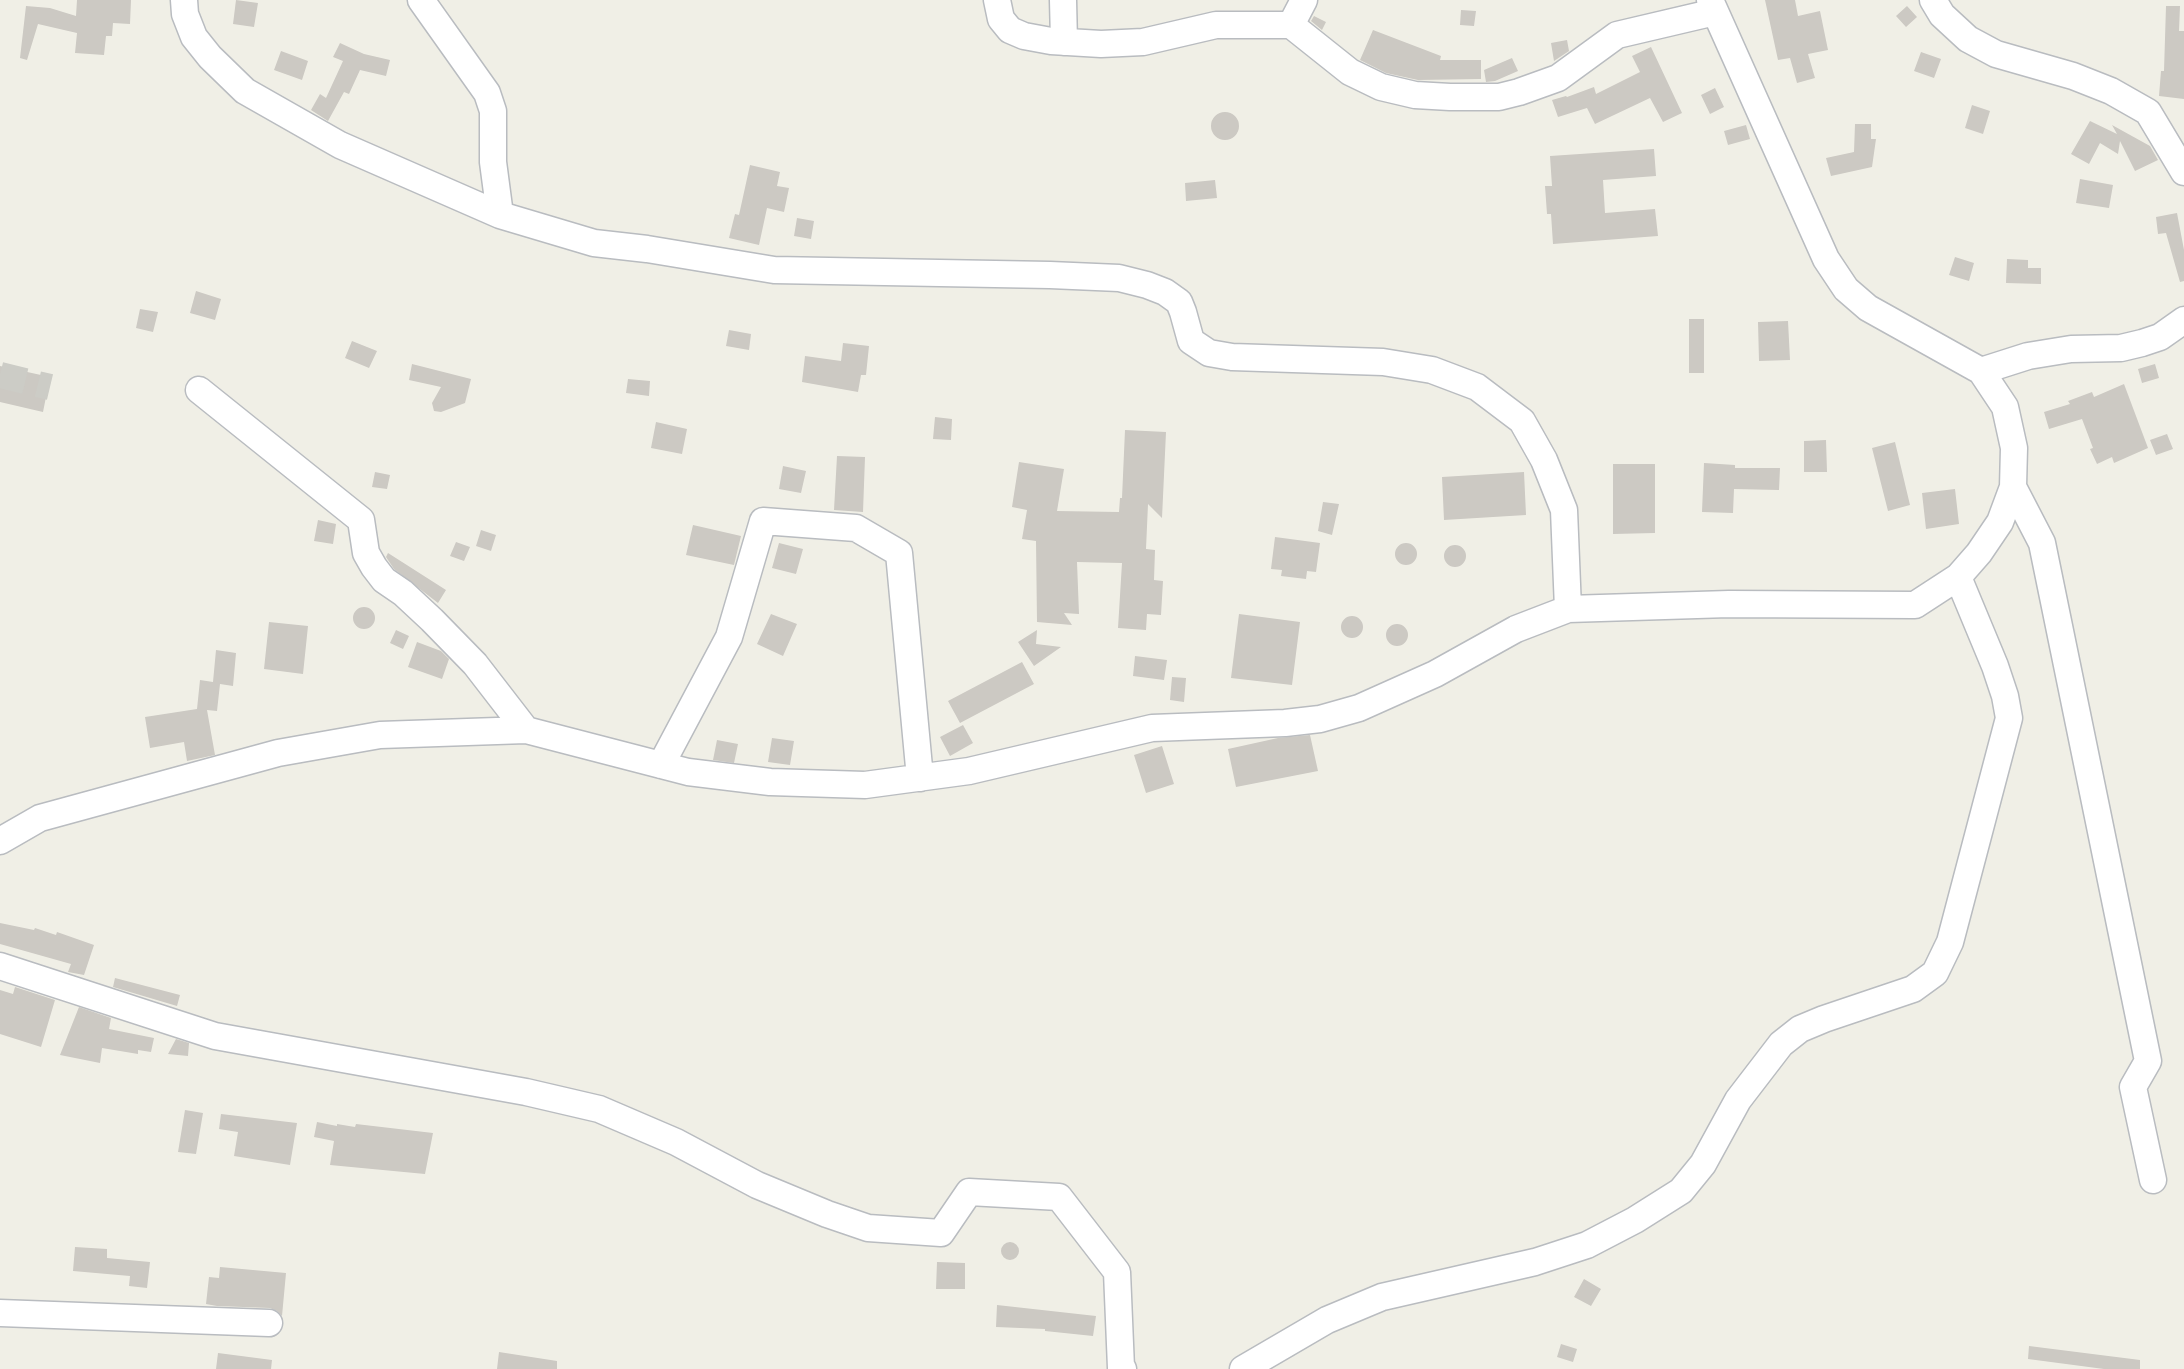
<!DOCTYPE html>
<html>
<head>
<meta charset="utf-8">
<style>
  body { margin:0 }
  canvas { display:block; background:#f0efe6 }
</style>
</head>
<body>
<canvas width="2184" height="1369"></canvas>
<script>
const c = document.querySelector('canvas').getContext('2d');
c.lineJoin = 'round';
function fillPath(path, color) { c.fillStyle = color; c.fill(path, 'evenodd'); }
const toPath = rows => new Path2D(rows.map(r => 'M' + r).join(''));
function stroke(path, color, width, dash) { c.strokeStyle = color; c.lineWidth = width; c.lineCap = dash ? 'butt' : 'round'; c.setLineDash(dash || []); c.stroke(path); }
const building = toPath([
  [77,0,131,0,130,24,113,23,112,36,106,36,104,55,75,53,77,33,38,24,27,60,20,58,26,6,50,8,76,16],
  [236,0,258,3,254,27,233,24],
  [1765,0,1795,0,1798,16,1820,11,1828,50,1808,54,1815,78,1797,83,1790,58,1778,60],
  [1907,6,1917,17,1906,27,1896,16],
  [2166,6,2180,6,2179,31,2184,31,2184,99,2159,96,2161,71,2164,71],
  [1461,10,1476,11,1474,26,1460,25],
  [1314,16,1326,22,1322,30,1311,21],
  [1373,30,1441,56,1440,60,1481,60,1481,79,1418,80,1386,73,1360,60],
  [1567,40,1569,51,1554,61,1551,43],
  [340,43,364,54,390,60,386,76,360,70,349,94,344,92,328,121,311,110,320,94,326,98,343,61,333,57],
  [1651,47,1682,113,1663,122,1650,98,1595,124,1587,108,1558,117,1552,100,1566,96,1567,97,1594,87,1596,94,1640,72,1632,56],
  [281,51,308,61,302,80,274,70],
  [1921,52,1941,59,1934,78,1914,71],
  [1512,58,1518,71,1495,81,1486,82,1484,70],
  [1715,88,1724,107,1710,114,1701,95],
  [1972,105,1990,111,1983,134,1965,128],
  '1211 126a14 14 0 1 1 28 0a14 14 0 1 1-28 0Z',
  [2090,121,2117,134,2112,125,2150,146,2158,160,2135,171,2120,141,2118,154,2100,143,2089,164,2071,154],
  [1855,124,1871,124,1871,139,1876,139,1872,167,1831,176,1826,158,1854,152],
  [1746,125,1750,139,1728,145,1724,131],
  [1654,149,1656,176,1603,180,1605,213,1655,209,1658,236,1553,244,1551,214,1547,214,1545,186,1552,186,1550,156],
  [750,165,780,172,777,186,789,188,784,212,767,208,759,245,729,238,735,214,739,215],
  [2080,179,2113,185,2109,208,2076,203],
  [1215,180,1217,198,1186,201,1185,183],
  [2177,213,2184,250,2184,281,2180,282,2166,233,2158,234,2156,217],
  [797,218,814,221,811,239,794,236],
  [1955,257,1974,263,1969,281,1949,275],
  [2007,259,2028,260,2028,268,2041,268,2041,284,2006,283],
  [196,291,221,299,215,320,190,313],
  [140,309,158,312,153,332,136,328],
  [1689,319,1704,319,1704,373,1689,373],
  [1788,321,1790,360,1759,361,1758,322],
  [729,330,751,334,749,350,726,346],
  [352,341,377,351,369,368,345,358],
  [843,343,869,346,866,375,861,375,858,392,802,382,805,356,841,361],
  [412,364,471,379,465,403,441,412,434,411,432,403,441,387,409,380],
  [2155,364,2159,378,2142,383,2138,369],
  [0,366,50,377,43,412,0,402],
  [628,379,650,381,649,396,626,393],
  [2124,384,2148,448,2114,463,2112,457,2097,464,2090,449,2093,448,2082,419,2049,429,2044,412,2070,404,2068,401,2092,392,2094,397],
  [935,417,952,419,951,440,933,439],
  [656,422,687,429,682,454,651,448],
  [1125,430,1166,432,1162,518,1148,504,1146,549,1155,550,1154,580,1163,581,1161,615,1147,614,1146,630,1118,628,1122,563,1077,562,1079,614,1064,613,1072,625,1037,622,1036,541,1022,539,1027,510,1012,507,1019,462,1064,469,1057,511,1119,512,1120,498,1122,498],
  [2167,434,2173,449,2156,455,2150,440],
  [1826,440,1827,472,1804,472,1804,441],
  [1895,442,1910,505,1888,511,1872,448],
  [837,456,865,457,863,512,834,510],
  [1704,463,1735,465,1735,468,1780,468,1779,490,1734,489,1733,513,1702,512],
  [1613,464,1655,464,1655,533,1613,534],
  [783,466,806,471,801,493,779,489],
  [375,472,390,475,387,489,372,487],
  [1524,472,1526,515,1444,520,1442,477],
  [1955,489,1959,524,1926,529,1922,493],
  [1323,502,1339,504,1332,535,1318,531],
  [318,520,336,524,333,544,314,541],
  [693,525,741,536,734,565,686,555],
  [481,530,496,535,491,551,476,546],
  [1275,537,1320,543,1316,572,1307,571,1306,579,1281,576,1282,570,1271,569],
  [456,542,470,547,464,561,450,556],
  '1395 554a11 11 0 1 1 22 0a11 11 0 1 1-22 0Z',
  [779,543,803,549,796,574,772,568],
  '1444 556a11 11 0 1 1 22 0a11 11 0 1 1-22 0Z',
  [388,553,446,590,438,603,394,569,386,557],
  '353 618a11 11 0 1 1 22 0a11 11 0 1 1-22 0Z',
  [771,614,797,624,783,656,757,644],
  [1239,614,1300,622,1292,685,1231,678],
  '1341 627a11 11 0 1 1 22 0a11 11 0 1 1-22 0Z',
  [269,622,308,626,303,674,264,669],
  '1386 635a11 11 0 1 1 22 0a11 11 0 1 1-22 0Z',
  [396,630,409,636,403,649,390,643],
  [1037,630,1036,644,1061,647,1034,666,1018,642],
  [417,642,441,651,449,659,442,679,408,667],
  [216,650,236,653,233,686,220,684,217,711,207,710,215,755,187,761,184,742,150,748,145,717,197,709,200,680,213,682],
  [1135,656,1167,660,1164,680,1133,676],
  [1022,662,1034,684,960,723,948,701],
  [1172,677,1186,678,1184,702,1170,700],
  [963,725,973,743,950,756,940,737],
  [1310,735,1318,771,1236,787,1228,749,1278,738],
  [772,738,794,741,790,765,768,762],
  [717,740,738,744,734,763,713,760],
  [1162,746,1174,784,1146,793,1134,755],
  [0,923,34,930,35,928,56,935,57,932,94,945,84,975,68,972,71,964,0,944],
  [115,978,180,995,177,1006,113,987],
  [15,987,55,1000,41,1047,0,1034,0,990,13,994],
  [79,1007,111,1018,109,1029,154,1038,151,1052,138,1050,138,1054,102,1048,100,1063,60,1055],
  [176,1039,189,1043,188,1056,168,1054],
  [185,1110,203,1113,196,1154,178,1152],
  [221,1114,297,1123,290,1165,234,1156,238,1132,219,1129],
  [317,1122,337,1126,337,1124,355,1127,356,1124,433,1133,425,1174,330,1165,334,1141,314,1137],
  '1001 1251a9 9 0 1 1 18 0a9 9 0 1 1-18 0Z',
  [75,1247,107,1249,107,1258,150,1262,147,1288,129,1286,130,1276,73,1271],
  [937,1262,965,1263,965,1289,936,1289],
  [220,1267,286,1273,282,1316,277,1311,270,1308,217,1306,206,1304,209,1277,219,1278],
  [1584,1279,1601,1289,1591,1306,1574,1297],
  [997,1305,1096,1316,1093,1336,1045,1331,1045,1329,996,1327],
  [1561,1344,1577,1349,1573,1362,1557,1357],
  [2029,1346,2140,1360,2140,1369,2104,1369,2028,1359],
  [499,1352,557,1361,557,1369,497,1369],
  [218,1353,272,1360,271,1369,216,1369]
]);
const minorTunnel = toPath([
  [0,375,50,387]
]);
const minor = toPath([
  [184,0,185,14,194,37,210,57,245,91,340,145,500,215],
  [421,0,487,93,493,111,493,162,500,215,594,243,647,249,774,270,1050,275,1119,278,1147,285,1165,292,1179,302,1183,312,1191,341,1209,353,1232,357,1383,362,1432,370,1477,387,1522,421,1544,460,1564,510,1568,609],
  [997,0,1001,19,1010,30,1024,36,1051,41,1101,44,1143,42,1216,25,1291,25,1350,72,1381,87,1415,95,1450,97,1499,97,1519,92,1558,78,1617,35,1715,12],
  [1063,0,1064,42],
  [1933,0,1942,15,1968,39,1996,54,2073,76,2111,91,2148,112,2184,172],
  [1291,25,1304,0],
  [1981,371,2028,356,2071,349,2121,348,2142,343,2160,337,2184,320],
  [199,390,361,520,366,553,374,567,384,580,403,593,432,620,475,664,526,730],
  [2013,487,2042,543,2148,1061,2133,1087,2153,1180],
  [661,765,729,637,763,521,856,528,899,553,920,778],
  [0,841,40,818,278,753,380,735,526,730,688,772,770,782,865,785,969,771,1152,728,1285,723,1320,719,1359,708,1435,674,1516,629,1568,609,1729,604,1915,605,1958,577,1979,553,2000,522,2013,487,2014,448,2005,407,1981,371,1868,308,1846,289,1826,259,1710,0],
  [0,966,215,1036,526,1092,599,1109,676,1142,757,1185,827,1214,868,1228,941,1233,969,1192,1059,1197,1117,1272,1121,1368,1123,1369],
  [0,1313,269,1323],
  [1243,1369,1327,1320,1382,1297,1535,1262,1587,1245,1635,1220,1681,1191,1703,1164,1738,1100,1781,1044,1800,1029,1824,1019,1913,989,1935,973,1950,942,2009,718,2005,696,1995,666,1958,577]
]);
fillPath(building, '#ccc9c3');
stroke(minorTunnel, '#ccccc6', 26, [26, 13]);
stroke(minor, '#b9bcc0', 29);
stroke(minor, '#fff', 26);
</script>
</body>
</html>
